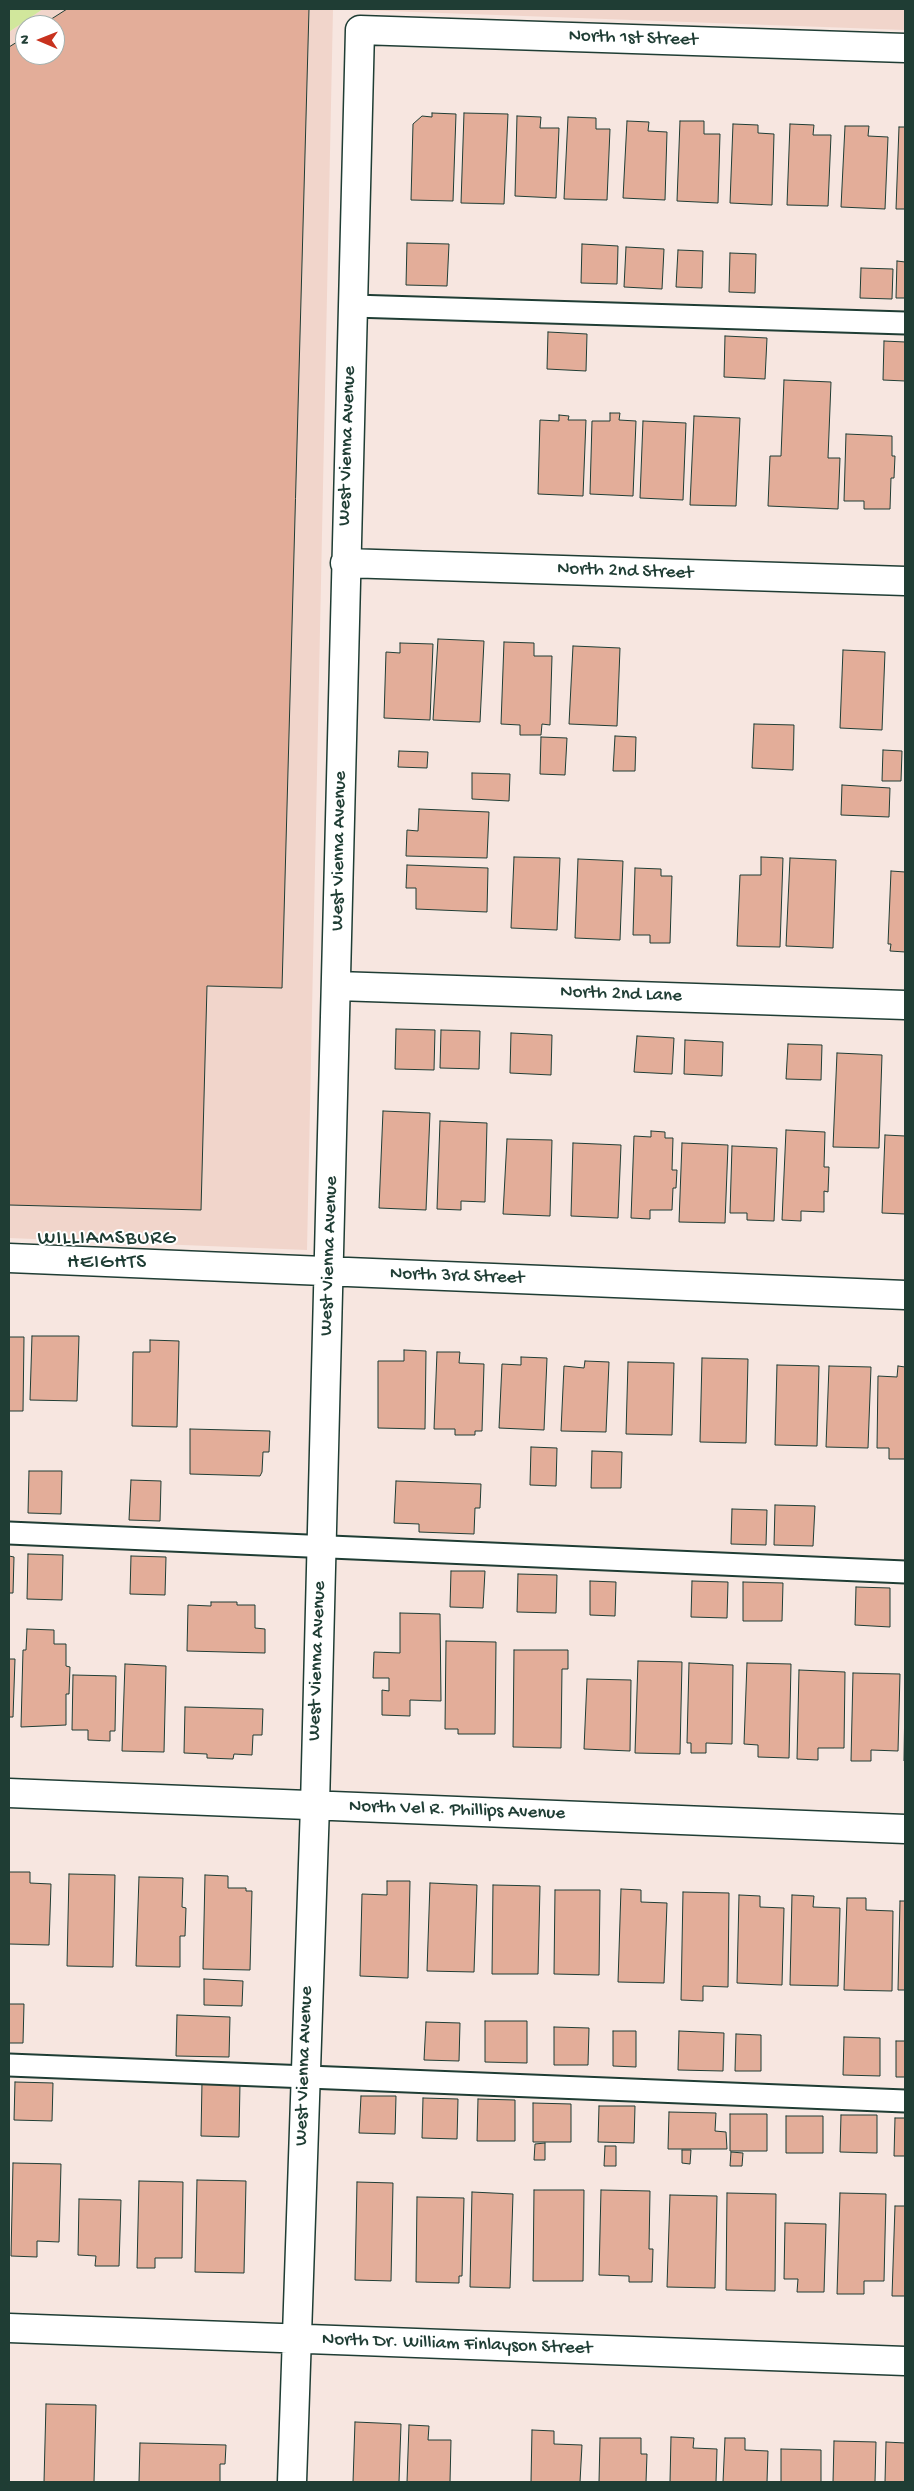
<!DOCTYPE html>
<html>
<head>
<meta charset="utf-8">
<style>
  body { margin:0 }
  #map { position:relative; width:914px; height:2491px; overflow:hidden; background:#f7e6e0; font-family:"Gochi Hand",sans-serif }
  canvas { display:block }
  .frame { position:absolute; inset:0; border:10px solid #1f3d34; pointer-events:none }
  .north { position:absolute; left:15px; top:15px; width:50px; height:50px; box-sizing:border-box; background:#fff; border:1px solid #a5b1ae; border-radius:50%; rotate:271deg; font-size:14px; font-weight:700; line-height:20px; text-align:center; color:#1f3d34 }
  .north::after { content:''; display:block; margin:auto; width:18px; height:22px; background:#c8321e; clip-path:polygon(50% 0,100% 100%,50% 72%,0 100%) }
</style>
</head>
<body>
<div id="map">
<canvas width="914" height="2491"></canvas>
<div class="frame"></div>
<div class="north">N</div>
</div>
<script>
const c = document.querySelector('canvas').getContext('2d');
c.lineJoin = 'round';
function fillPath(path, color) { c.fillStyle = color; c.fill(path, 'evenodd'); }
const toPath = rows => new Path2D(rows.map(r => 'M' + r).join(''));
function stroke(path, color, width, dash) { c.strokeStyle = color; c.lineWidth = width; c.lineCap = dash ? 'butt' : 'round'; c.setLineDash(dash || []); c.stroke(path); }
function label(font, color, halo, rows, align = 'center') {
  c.font = font + ' "Gochi Hand",sans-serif'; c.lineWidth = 4; c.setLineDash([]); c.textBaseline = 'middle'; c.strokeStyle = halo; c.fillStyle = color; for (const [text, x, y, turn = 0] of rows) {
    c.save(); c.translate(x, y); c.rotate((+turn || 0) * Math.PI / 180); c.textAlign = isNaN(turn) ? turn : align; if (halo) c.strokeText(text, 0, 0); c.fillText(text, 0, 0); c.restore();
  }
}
const built = toPath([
  [43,9,905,9,905,30,333,9,307,1250,9,1238,9,32],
  [25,25,55,25,55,55,25,55]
]);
const green = toPath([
  [9,9,43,9,9,32]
]);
const building = toPath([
  [67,9,309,9,282,988,207,986,201,1210,9,1205,9,47,25,37,25,55,55,55,55,25,42,25,67,9],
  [432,113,456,114,453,201,411,200,413,124,422,116,432,117,432,113],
  [464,113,508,114,504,204,461,203,464,113],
  [517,116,541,117,540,128,559,128,556,198,515,196,517,116],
  [568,117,596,118,596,129,610,129,607,200,564,199,568,117],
  [627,121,649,122,648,131,667,132,665,200,623,198,627,121],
  [680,121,704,121,704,134,720,134,718,203,677,201,680,121],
  [733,124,758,125,758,133,774,134,772,205,730,203,733,124],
  [790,124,814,125,813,135,831,135,828,206,787,205,790,124],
  [845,126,869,126,868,136,888,137,885,209,841,207,845,126],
  [899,127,905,127,905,209,896,209,899,127],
  [407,243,449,244,447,286,406,285,407,243],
  [582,244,618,246,617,284,581,283,582,244],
  [626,247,664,249,662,289,624,287,626,247],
  [678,250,703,251,702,288,676,287,678,250],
  [730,253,756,254,755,293,729,292,730,253],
  [897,261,905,262,905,298,896,298,897,261],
  [861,268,893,269,892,299,860,298,861,268],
  [548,332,587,334,586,371,547,369,548,332],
  [725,336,767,338,765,379,724,377,725,336],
  [884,341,905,342,905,381,883,380,884,341],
  [784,380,831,382,828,458,840,458,838,509,768,506,770,456,781,456,784,380],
  [610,413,620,413,619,420,636,421,633,496,590,494,592,421,610,421,610,413],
  [559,415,569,416,568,420,586,420,583,496,538,494,540,420,559,421,559,415],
  [694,416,740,418,736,506,690,505,694,416],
  [643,421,686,423,683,500,640,498,643,421],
  [846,434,892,436,892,456,895,456,894,478,891,478,890,509,864,509,864,501,844,501,846,434],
  [438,639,484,641,480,722,433,720,438,639],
  [504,642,534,643,534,656,552,656,550,725,542,724,541,735,520,735,520,725,501,724,504,642],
  [400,643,433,644,430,720,384,718,386,652,400,653,400,643],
  [573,646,620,648,617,726,569,724,573,646],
  [843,650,885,652,882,730,840,728,843,650],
  [754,724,794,725,793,770,752,768,754,724],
  [615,736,636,737,635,771,613,771,615,736],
  [541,737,567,738,565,775,540,774,541,737],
  [883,750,902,751,901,781,882,781,883,750],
  [399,751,428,752,427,768,398,767,399,751],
  [472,773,510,774,509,801,472,799,472,773],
  [842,785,890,788,889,817,841,815,842,785],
  [419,809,489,812,487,858,406,856,407,830,418,831,419,809],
  [514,857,560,858,557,930,511,928,514,857],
  [761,857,783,858,780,947,737,946,740,875,761,875,761,857],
  [790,858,836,860,833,948,786,946,790,858],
  [578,859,623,861,620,940,575,938,578,859],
  [407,865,488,868,487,912,416,909,416,888,406,888,407,865],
  [635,868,661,869,661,876,672,876,670,943,650,943,650,935,633,935,635,868],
  [891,871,905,872,905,952,890,951,891,944,888,944,891,871],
  [396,1029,435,1030,434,1070,395,1069,396,1029],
  [441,1030,480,1031,479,1069,440,1068,441,1030],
  [511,1033,552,1035,551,1075,510,1073,511,1033],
  [637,1036,674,1038,672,1074,634,1072,637,1036],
  [685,1040,723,1042,722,1076,684,1074,685,1040],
  [788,1044,822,1045,821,1080,786,1079,788,1044],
  [837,1053,882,1055,879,1148,833,1147,837,1053],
  [383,1111,430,1113,426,1210,379,1208,383,1111],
  [440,1121,487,1123,485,1202,461,1201,461,1210,437,1209,440,1121],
  [786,1130,825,1132,824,1167,829,1167,828,1192,824,1191,824,1212,801,1211,801,1221,782,1220,786,1130],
  [651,1131,665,1132,665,1138,673,1138,672,1170,677,1170,676,1188,673,1188,672,1210,650,1210,650,1219,631,1218,634,1136,651,1137,651,1131],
  [885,1135,905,1136,905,1214,882,1213,885,1135],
  [507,1139,552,1140,550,1216,503,1214,507,1139],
  [573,1143,621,1145,618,1218,571,1216,573,1143],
  [682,1143,728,1145,725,1223,679,1222,682,1143],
  [732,1146,777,1148,774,1221,747,1220,747,1213,730,1213,732,1146],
  [32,1336,79,1336,77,1401,30,1400,32,1336],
  [9,1337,24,1337,23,1411,9,1411,9,1337],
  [150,1340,179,1341,177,1427,132,1426,133,1352,150,1352,150,1340],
  [404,1350,426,1351,425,1429,378,1428,378,1361,404,1361,404,1350],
  [437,1352,460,1352,459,1363,484,1364,482,1431,475,1431,475,1435,455,1435,455,1429,434,1429,437,1352],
  [521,1357,547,1358,544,1430,499,1428,502,1364,521,1365,521,1357],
  [702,1358,748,1359,746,1443,700,1442,702,1358],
  [585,1361,609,1362,606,1432,561,1431,564,1366,584,1368,585,1361],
  [628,1362,674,1363,672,1435,626,1434,628,1362],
  [777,1365,819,1366,817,1446,775,1445,777,1365],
  [829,1366,871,1367,868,1448,826,1447,829,1366],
  [898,1366,905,1367,905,1459,889,1459,889,1448,877,1448,878,1376,897,1377,898,1366],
  [190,1429,270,1431,269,1452,263,1452,262,1472,260,1476,190,1474,190,1429],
  [531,1447,557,1448,556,1486,530,1485,531,1447],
  [592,1451,622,1452,621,1488,591,1488,592,1451],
  [29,1471,62,1471,61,1514,28,1513,29,1471],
  [131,1480,161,1481,160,1521,129,1520,131,1480],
  [396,1481,481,1484,480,1508,475,1508,474,1534,419,1532,419,1524,394,1523,396,1481],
  [775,1505,815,1506,813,1546,774,1545,775,1505],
  [732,1509,767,1510,766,1545,731,1544,732,1509],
  [28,1554,63,1555,62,1600,27,1599,28,1554],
  [9,1556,14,1557,13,1593,9,1593,9,1556],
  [131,1556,166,1557,165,1595,130,1594,131,1556],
  [451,1571,485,1571,483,1608,450,1607,451,1571],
  [518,1574,557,1575,556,1613,517,1612,518,1574],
  [590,1581,616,1582,615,1616,590,1615,590,1581],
  [692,1581,728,1582,727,1618,691,1617,692,1581],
  [743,1582,783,1583,782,1621,743,1621,743,1582],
  [856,1587,890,1588,890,1627,855,1625,856,1587],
  [211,1602,237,1602,237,1605,255,1605,255,1628,265,1629,265,1653,187,1651,188,1605,211,1606,211,1602],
  [400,1613,440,1614,441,1701,410,1700,410,1716,382,1715,382,1690,389,1691,389,1678,373,1678,374,1652,400,1653,400,1613],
  [27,1629,54,1630,54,1644,66,1644,66,1666,70,1667,69,1694,66,1694,66,1725,21,1727,23,1650,26,1650,27,1629],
  [446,1641,496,1642,495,1734,458,1734,458,1729,445,1729,446,1641],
  [514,1650,568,1650,568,1669,562,1669,561,1748,513,1747,514,1650],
  [9,1659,15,1659,13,1717,9,1717,9,1659],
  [638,1661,682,1662,680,1754,635,1753,638,1661],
  [689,1663,733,1665,732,1744,706,1743,706,1753,691,1753,691,1743,687,1743,689,1663],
  [747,1663,791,1664,789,1758,758,1757,758,1745,744,1744,747,1663],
  [125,1664,166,1666,164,1752,122,1751,125,1664],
  [799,1670,845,1672,844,1748,818,1748,818,1760,797,1759,799,1670],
  [853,1673,900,1674,898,1751,871,1750,871,1761,851,1761,853,1673],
  [73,1675,116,1676,115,1731,110,1731,110,1741,88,1740,88,1730,72,1730,73,1675],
  [587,1679,631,1680,630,1751,584,1749,587,1679],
  [905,1695,905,1761,904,1761,905,1695],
  [185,1707,263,1709,262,1735,253,1735,252,1755,234,1754,233,1759,207,1758,207,1754,184,1753,185,1707],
  [9,1872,30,1872,30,1883,51,1884,49,1945,9,1944,9,1872],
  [69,1874,115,1875,113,1967,67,1966,69,1874],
  [205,1875,228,1876,228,1888,246,1888,246,1891,252,1891,250,1970,203,1969,205,1875],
  [139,1877,183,1878,182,1907,186,1908,185,1936,180,1936,180,1967,136,1966,139,1877],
  [387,1881,410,1881,408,1978,360,1976,362,1894,387,1895,387,1881],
  [430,1883,477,1885,474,1972,427,1971,430,1883],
  [493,1885,540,1886,538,1974,492,1974,493,1885],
  [621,1889,641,1890,641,1902,667,1903,664,1983,618,1982,621,1889],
  [555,1890,600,1890,599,1975,554,1974,555,1890],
  [683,1892,729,1893,728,1987,703,1986,703,2001,681,2000,683,1892],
  [739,1895,760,1896,760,1907,784,1908,782,1985,737,1983,739,1895],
  [792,1895,814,1896,813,1907,840,1908,838,1986,790,1985,792,1895],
  [847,1898,866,1898,866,1910,893,1911,892,1991,844,1990,847,1898],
  [900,1901,905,1901,905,1990,898,1990,900,1901],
  [204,1979,243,1981,242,2006,204,2005,204,1979],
  [9,2004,24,2004,23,2043,9,2043,9,2004],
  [177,2015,230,2017,229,2057,176,2056,177,2015],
  [485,2021,527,2021,527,2063,485,2062,485,2021],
  [426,2022,460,2023,459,2061,424,2060,426,2022],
  [554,2027,589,2028,588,2065,554,2065,554,2027],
  [613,2031,636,2031,636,2067,613,2066,613,2031],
  [679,2031,724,2033,723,2071,678,2070,679,2031],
  [736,2034,761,2035,761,2071,735,2071,736,2034],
  [844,2037,880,2038,880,2076,843,2075,844,2037],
  [896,2041,905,2041,905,2077,896,2077,896,2041],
  [15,2082,53,2083,52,2121,14,2120,15,2082],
  [202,2082,240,2083,239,2137,201,2136,202,2082],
  [361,2096,396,2096,395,2134,359,2133,361,2096],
  [423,2098,458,2099,457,2139,422,2138,423,2098],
  [478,2099,515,2100,515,2141,477,2141,478,2099],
  [533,2103,571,2104,571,2142,533,2142,533,2103],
  [599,2106,635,2106,634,2143,598,2142,599,2106],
  [669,2112,716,2113,715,2131,726,2132,727,2149,668,2149,669,2112],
  [730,2114,767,2114,767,2151,730,2151,730,2114],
  [841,2115,877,2115,877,2153,840,2152,841,2115],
  [786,2116,823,2116,823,2153,786,2153,786,2116],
  [895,2118,905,2118,905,2156,894,2156,895,2118],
  [545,2143,545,2160,534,2160,535,2144,545,2143],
  [605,2146,616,2146,616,2166,604,2166,605,2146],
  [682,2150,691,2150,690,2164,682,2163,682,2150],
  [731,2152,743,2153,742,2166,730,2166,731,2152],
  [13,2163,61,2164,59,2242,37,2241,37,2257,11,2256,13,2163],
  [197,2180,246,2181,244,2273,195,2272,197,2180],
  [139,2181,183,2182,182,2258,155,2258,155,2268,137,2268,139,2181],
  [357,2182,393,2183,391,2281,355,2280,357,2182],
  [534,2190,584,2190,583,2281,533,2281,534,2190],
  [601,2190,650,2191,649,2249,653,2249,652,2282,629,2282,629,2276,599,2275,601,2190],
  [472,2192,513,2194,510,2288,470,2287,472,2192],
  [727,2193,776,2194,775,2291,726,2290,727,2193],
  [840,2193,886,2194,884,2281,864,2281,864,2294,837,2294,840,2193],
  [670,2195,717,2196,715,2288,667,2287,670,2195],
  [417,2197,464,2198,462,2276,459,2276,459,2283,416,2282,417,2197],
  [79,2199,121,2200,119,2266,95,2266,96,2256,78,2255,79,2199],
  [895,2206,905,2206,905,2296,892,2296,895,2206],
  [785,2223,826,2224,824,2292,797,2292,798,2279,784,2279,785,2223],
  [46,2404,96,2405,94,2482,44,2482,46,2404],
  [355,2422,401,2424,399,2482,353,2482,355,2422],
  [409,2425,429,2426,428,2440,451,2440,450,2482,407,2482,409,2425],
  [532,2430,554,2431,554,2444,582,2445,580,2482,531,2482,532,2430],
  [671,2437,694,2438,693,2448,717,2449,716,2482,670,2482,671,2437],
  [600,2438,641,2438,641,2454,647,2454,646,2482,599,2482,600,2438],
  [725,2438,745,2438,745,2450,768,2451,767,2482,723,2482,725,2438],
  [834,2441,876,2442,875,2482,833,2482,834,2441],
  [886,2442,905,2443,905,2482,885,2482,886,2442],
  [140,2443,226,2445,225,2464,220,2464,220,2482,139,2482,140,2443],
  [781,2449,821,2450,821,2482,781,2482,781,2449]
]);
const lane = toPath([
  [353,306,905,323],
  [9,1533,905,1572],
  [9,2065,905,2101]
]);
const street = toPath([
  [345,563,905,581],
  [337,986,905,1005],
  [9,1258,905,1295],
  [9,1793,905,1829],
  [9,2328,905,2361],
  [292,2482,315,1805,360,30,905,48]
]);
const streetNames = [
  ["North 1st Street",633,39,2],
  ["West Vienna Avenue",348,446,-88],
  ["North 2nd Street",625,572,2],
  ["West Vienna Avenue",340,851,-89],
  ["North 2nd Lane",621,995,2],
  ["West Vienna Avenue",330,1256,-88],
  ["North 3rd Street",457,1277,2],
  ["West Vienna Avenue",318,1661,-88],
  ["North Vel R. Phillips Avenue",457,1811,2],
  ["West Vienna Avenue",305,2066,-88],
  ["North Dr. William Finlayson Street",457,2345,2]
];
const quarterNames = [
  ["WILLIAMSBURG",107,1240],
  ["HEIGHTS",107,1264]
];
fillPath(built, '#f1d5cb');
fillPath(green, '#d1e79c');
fillPath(building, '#e3ad99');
stroke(building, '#1f3d34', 1);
stroke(lane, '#1f3d34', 25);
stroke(street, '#1f3d34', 31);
stroke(lane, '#fff', 21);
stroke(street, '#fff', 28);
label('19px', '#1f3d34', '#fff', streetNames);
c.letterSpacing = '1px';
label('21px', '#1f3d34', '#fff', quarterNames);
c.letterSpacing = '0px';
</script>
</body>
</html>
